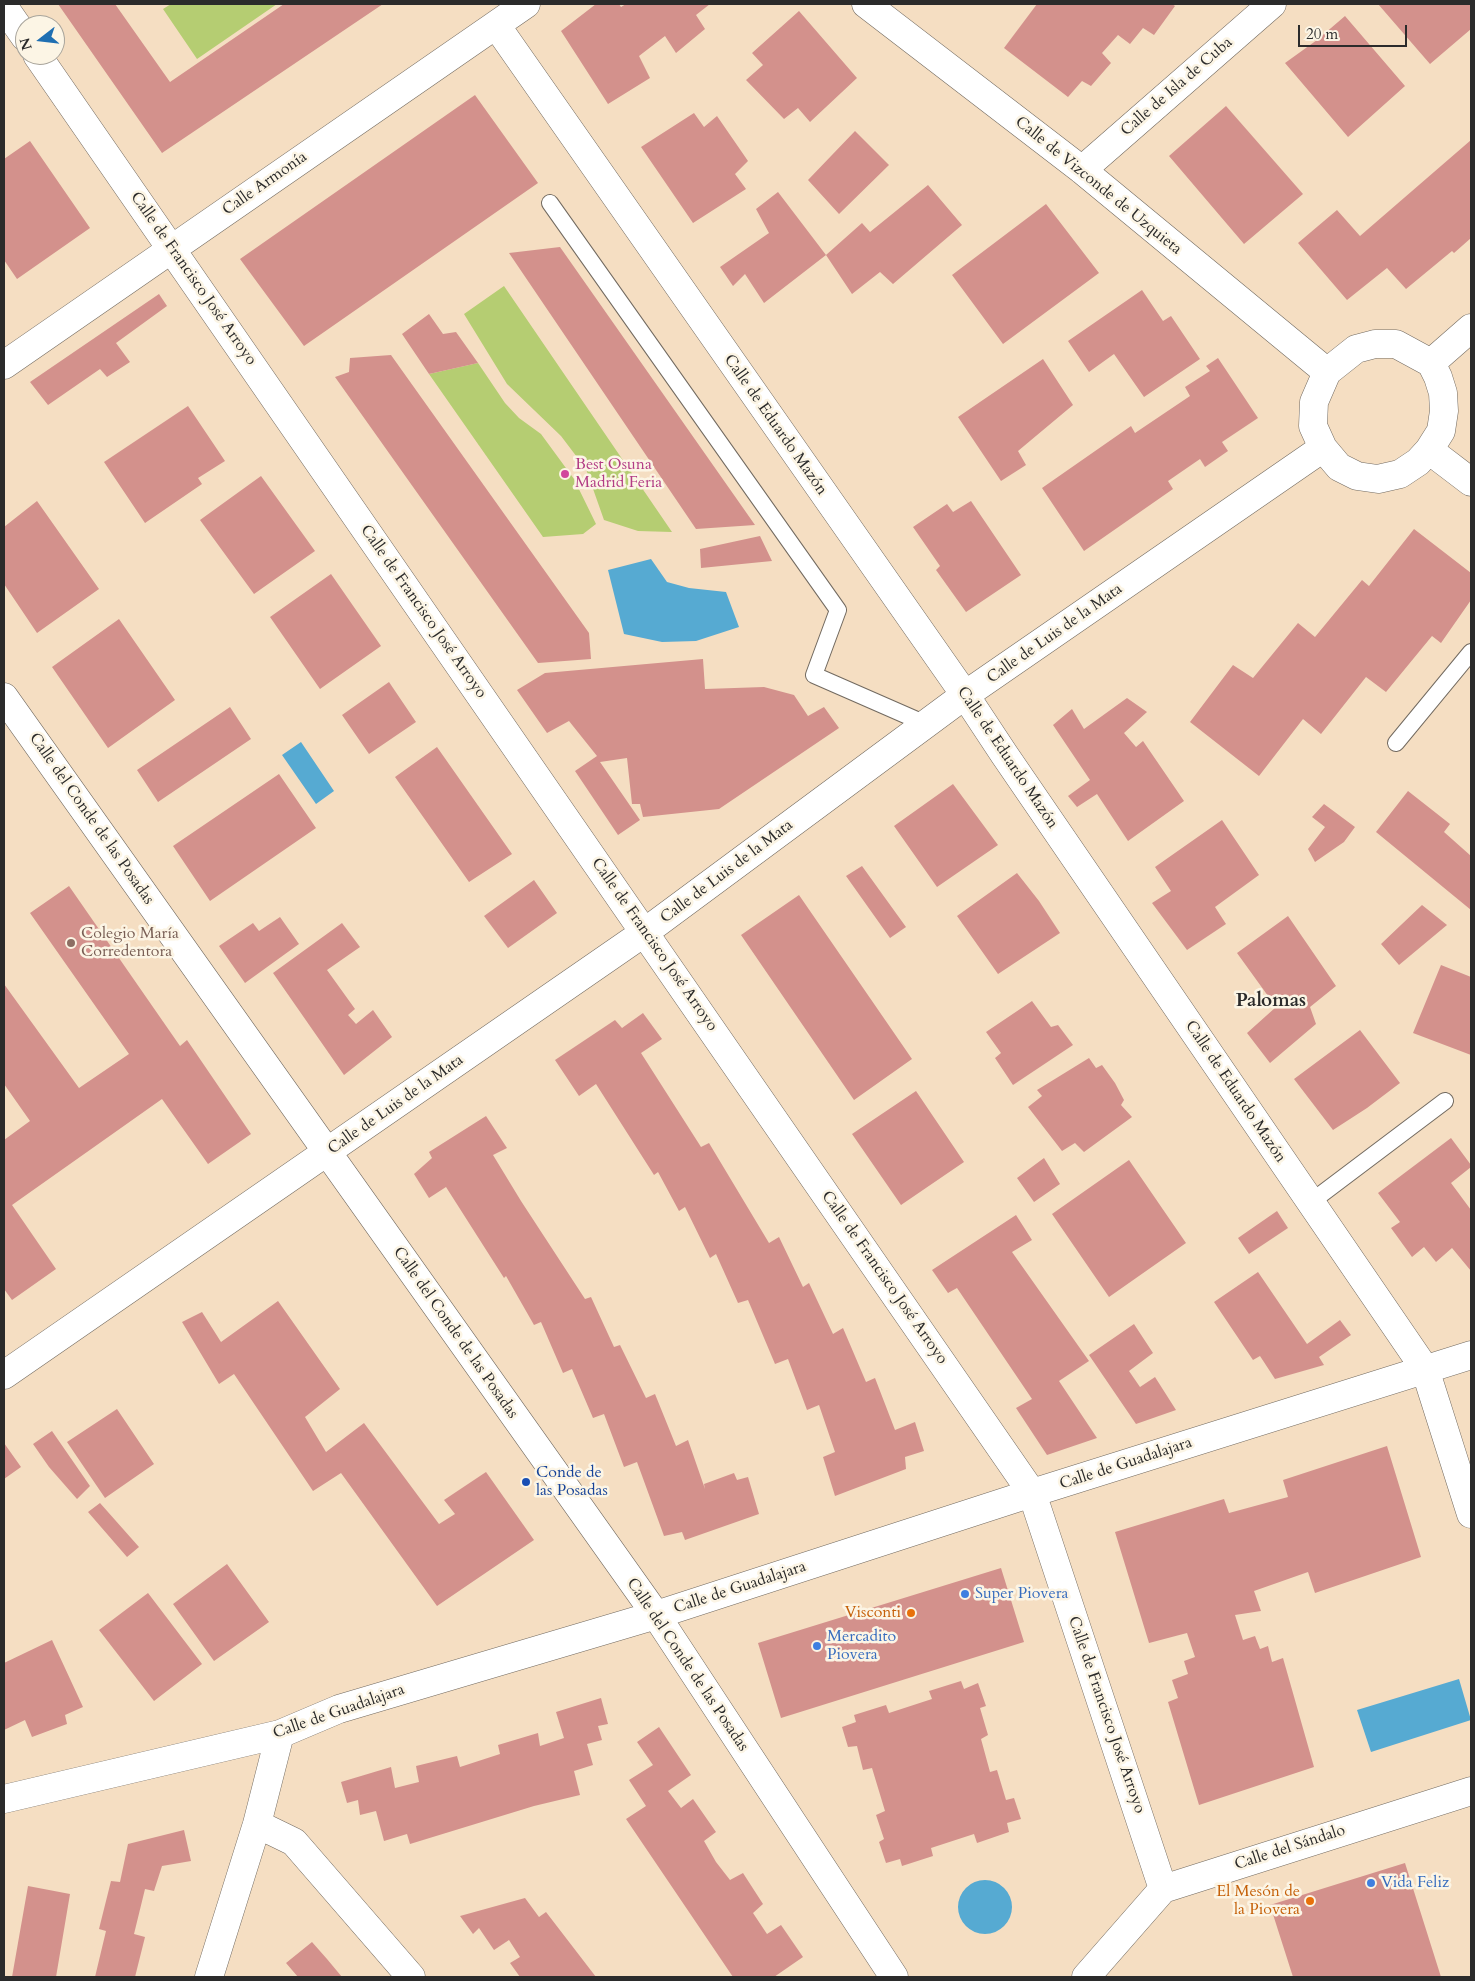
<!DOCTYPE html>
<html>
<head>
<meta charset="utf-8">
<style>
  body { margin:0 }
  #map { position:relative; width:1475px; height:1981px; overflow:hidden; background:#f5dec2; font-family:Cardo,serif }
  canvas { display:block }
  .frame { position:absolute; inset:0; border:5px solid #2b2b2b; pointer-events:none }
  .north { position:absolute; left:15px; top:15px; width:50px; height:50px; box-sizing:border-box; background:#fcf5e5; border:1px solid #a8a49b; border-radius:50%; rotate:254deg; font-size:14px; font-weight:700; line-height:20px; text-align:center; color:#2b2b2b }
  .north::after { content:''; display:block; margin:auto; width:18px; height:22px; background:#1f6fb2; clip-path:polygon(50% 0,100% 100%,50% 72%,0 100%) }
  .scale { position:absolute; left:1298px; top:25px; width:109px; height:22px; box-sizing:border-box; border:2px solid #2b2b2b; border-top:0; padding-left:6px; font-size:15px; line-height:18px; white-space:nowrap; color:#2b2b2b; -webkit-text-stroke:4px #fcf5e5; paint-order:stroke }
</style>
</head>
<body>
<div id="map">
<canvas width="1475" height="1981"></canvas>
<div class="frame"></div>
<div class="north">N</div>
<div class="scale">20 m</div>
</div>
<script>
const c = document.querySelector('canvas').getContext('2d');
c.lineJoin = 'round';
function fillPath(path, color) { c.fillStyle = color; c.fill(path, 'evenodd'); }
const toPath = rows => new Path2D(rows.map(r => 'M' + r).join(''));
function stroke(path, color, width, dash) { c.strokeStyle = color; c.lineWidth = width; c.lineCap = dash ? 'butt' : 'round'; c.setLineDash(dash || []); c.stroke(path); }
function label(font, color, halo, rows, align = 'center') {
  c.font = font + ' Cardo,serif'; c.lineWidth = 5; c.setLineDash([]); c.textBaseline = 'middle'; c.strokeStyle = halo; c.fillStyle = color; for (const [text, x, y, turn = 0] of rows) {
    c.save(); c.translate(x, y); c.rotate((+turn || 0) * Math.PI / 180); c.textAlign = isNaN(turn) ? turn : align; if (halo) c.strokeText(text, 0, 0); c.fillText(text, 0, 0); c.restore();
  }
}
const green = toPath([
  [171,4,277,4,197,59,163,9],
  [504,286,672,532,638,531,604,520,586,469,561,436,507,384,464,314],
  [478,363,505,403,519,418,541,434,574,479,596,524,583,534,543,537,429,374]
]);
const water = toPath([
  [651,559,667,582,689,588,726,592,739,627,696,641,662,642,624,634,608,570],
  [301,742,334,791,316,804,282,755],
  [1459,1679,1471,1720,1371,1752,1357,1710],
  '958 1907a27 27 0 1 1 54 0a27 27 0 1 1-54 0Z'
]);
const building = toPath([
  [58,4,115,4,170,82,284,4,383,4,162,153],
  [596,4,619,4,621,7,626,4,710,4,696,15,705,29,676,53,665,36,639,56,650,78,608,104,561,31],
  [1037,4,1172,4,1175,6,1154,35,1143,28,1130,44,1118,35,1102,53,1111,63,1091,86,1082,81,1068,97,1004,48],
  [1378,4,1471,4,1471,29,1430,64],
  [799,11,857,78,810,122,798,108,784,119,746,80,763,65,752,53],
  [1345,16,1405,86,1348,137,1285,63,1317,40],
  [475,95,538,183,304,346,240,259],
  [1226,106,1303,194,1244,244,1169,156],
  [694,113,704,127,717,116,748,161,735,174,746,189,693,223,641,147],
  [855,131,889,165,839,214,808,180],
  [1471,140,1471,238,1454,253,1452,251,1406,289,1387,268,1347,300,1298,243,1337,210,1360,236],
  [30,141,90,228,17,279,4,260,4,159],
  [928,185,962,225,893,284,880,272,852,294,826,255,862,223,870,232],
  [778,192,826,255,764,303,745,274,733,286,720,267,769,233,756,209],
  [1046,204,1099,273,1003,344,952,275],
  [560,247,755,525,696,529,509,253],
  [1142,290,1163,321,1171,316,1200,359,1144,397,1114,354,1089,372,1068,341],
  [159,294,167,306,116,343,130,362,107,377,100,369,48,405,30,382],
  [429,314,443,334,456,332,478,363,429,374,402,334],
  [391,355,589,633,591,659,538,663,335,377,349,372,350,358],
  [1218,358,1258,418,1222,442,1228,451,1205,467,1200,459,1168,481,1173,489,1084,551,1042,488,1131,426,1135,433,1190,396,1185,387,1210,371,1206,366],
  [1043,359,1073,405,1018,451,1026,465,1001,481,958,417],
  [188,406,225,461,198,478,202,484,145,523,104,462],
  [261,476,315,551,254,594,200,520],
  [37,501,99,589,37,633,4,584,4,527],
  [971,501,1021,575,966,612,936,570,940,566,913,527,947,504,953,512],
  [1414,529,1471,573,1471,600,1441,643,1432,636,1386,692,1366,677,1321,734,1303,719,1259,776,1190,722,1233,665,1253,678,1298,623,1315,637,1362,580,1369,586],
  [760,536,772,561,701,568,700,549],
  [331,574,381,646,320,689,270,617],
  [119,619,175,700,108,748,52,667],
  [703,659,705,689,764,687,794,695,808,716,824,707,839,728,719,809,643,817,640,804,632,804,627,758,600,762,640,820,618,835,575,771,597,756,569,721,547,733,517,690,545,673],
  [389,682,416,722,369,754,342,715],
  [1127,698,1147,712,1124,733,1136,747,1143,741,1184,801,1128,841,1097,794,1077,807,1068,796,1090,780,1053,725,1072,709,1084,729],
  [230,707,251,739,158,802,137,770],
  [437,747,512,854,469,882,395,777],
  [279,774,316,828,210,901,173,846],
  [953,784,998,845,937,887,894,826],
  [1408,791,1450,824,1444,832,1471,856,1471,910,1376,832],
  [1324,804,1355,827,1344,842,1315,862,1308,849,1325,827,1312,817],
  [1222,820,1259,875,1215,907,1226,924,1187,950,1152,903,1171,891,1155,867],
  [862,866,906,927,890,938,846,876],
  [1017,873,1039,901,1060,933,998,974,957,916],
  [534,880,557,913,508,948,484,916],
  [69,886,180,1046,187,1040,251,1134,208,1164,162,1099,12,1205,56,1269,12,1300,4,1289,4,1140,30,1121,4,1084,4,984,79,1088,129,1054,30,913],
  [799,895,912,1059,854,1100,741,935],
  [1422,905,1447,925,1399,965,1381,944],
  [1288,916,1336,986,1310,1007,1316,1024,1270,1063,1247,1033,1276,1007,1237,953],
  [280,917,299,944,245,983,219,946,253,923,259,931],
  [342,923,360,947,327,970,355,1009,348,1015,356,1024,373,1010,392,1037,344,1075,273,973],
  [1441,965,1471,977,1471,1055,1413,1033],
  [1032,1001,1051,1027,1058,1025,1073,1045,1013,1085,995,1058,1001,1053,986,1032],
  [643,1013,662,1039,641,1053,701,1147,709,1143,769,1243,779,1237,803,1287,809,1283,833,1334,843,1328,866,1382,875,1378,895,1430,915,1422,924,1451,905,1457,906,1469,835,1496,823,1457,835,1452,819,1405,807,1410,788,1359,775,1364,748,1300,738,1303,716,1254,710,1258,685,1207,679,1211,658,1172,654,1175,596,1084,579,1096,555,1060,615,1020,622,1028],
  [1360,1030,1400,1083,1367,1108,1333,1130,1294,1079],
  [1089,1058,1096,1068,1102,1065,1115,1083,1124,1100,1121,1105,1132,1117,1084,1152,1075,1143,1062,1151,1028,1107,1042,1096,1037,1090],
  [916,1091,964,1162,901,1205,852,1134],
  [486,1116,507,1148,493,1155,521,1201,585,1299,591,1297,614,1347,620,1345,646,1398,655,1394,676,1446,688,1440,705,1489,704,1484,734,1473,737,1480,748,1477,759,1514,685,1540,682,1532,664,1536,637,1462,624,1467,604,1414,593,1418,572,1369,563,1373,541,1322,534,1325,506,1276,504,1278,446,1187,429,1198,414,1174,432,1158,429,1152],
  [1451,1138,1471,1165,1471,1167,1451,1183,1471,1210,1471,1271,1452,1248,1436,1262,1424,1247,1412,1257,1391,1228,1400,1222,1378,1193],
  [1044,1158,1060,1184,1034,1202,1017,1178],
  [1129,1160,1186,1243,1109,1297,1052,1214],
  [1277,1211,1288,1228,1249,1254,1238,1238],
  [1016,1215,1032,1240,1012,1252,1089,1361,1059,1381,1097,1438,1047,1455,1016,1408,1032,1399,957,1288,948,1293,932,1270],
  [1258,1272,1307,1344,1340,1320,1351,1335,1319,1357,1324,1365,1275,1379,1260,1356,1253,1360,1214,1302],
  [278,1301,340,1389,305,1417,326,1452,364,1423,439,1524,455,1514,444,1500,486,1472,534,1540,437,1606,341,1473,313,1491,234,1374,219,1384,182,1322,202,1312,221,1342],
  [1134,1324,1153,1353,1129,1371,1140,1387,1155,1377,1176,1410,1136,1424,1089,1355],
  [117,1409,154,1464,105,1498,67,1442],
  [52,1431,90,1486,77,1499,49,1467,33,1444],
  [4,1443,21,1467,4,1479],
  [1387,1446,1421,1557,1315,1593,1308,1572,1254,1591,1261,1611,1235,1615,1243,1640,1255,1636,1260,1649,1268,1646,1272,1662,1283,1658,1314,1767,1199,1805,1168,1702,1178,1698,1172,1680,1188,1674,1184,1661,1195,1657,1187,1633,1149,1643,1115,1532,1224,1499,1229,1513,1288,1497,1283,1480],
  [100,1503,139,1547,127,1557,88,1512],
  [227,1564,269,1622,214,1661,173,1604],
  [1001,1568,1024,1642,781,1718,758,1643],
  [148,1593,202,1664,154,1701,99,1630],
  [52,1640,83,1707,65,1715,67,1724,32,1737,25,1720,4,1730,4,1663],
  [961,1681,964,1689,978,1683,986,1706,980,1708,988,1735,981,1739,990,1772,997,1770,1006,1800,1014,1798,1021,1819,1007,1823,1009,1832,977,1843,974,1834,931,1848,933,1856,902,1866,900,1859,886,1863,879,1842,884,1839,876,1815,885,1811,872,1768,863,1770,857,1746,848,1747,842,1727,856,1722,854,1715,886,1705,889,1713,932,1699,929,1691],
  [601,1698,608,1724,598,1726,602,1740,587,1744,593,1765,574,1771,580,1795,534,1806,410,1844,407,1834,384,1841,376,1811,360,1815,358,1800,347,1803,341,1782,391,1767,395,1788,419,1782,416,1766,457,1756,460,1767,500,1754,498,1745,538,1733,540,1746,564,1738,556,1712],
  [659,1727,691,1775,668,1791,681,1808,693,1799,716,1832,704,1841,716,1862,730,1880,743,1873,763,1904,753,1913,767,1934,781,1925,803,1957,774,1977,733,1977,626,1819,646,1806,629,1780,653,1765,637,1742],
  [184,1830,191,1861,162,1866,154,1891,145,1889,134,1934,145,1937,135,1977,95,1977,106,1931,99,1929,111,1881,120,1882,128,1844],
  [1405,1863,1441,1977,1293,1977,1270,1905],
  [28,1886,70,1894,56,1977,12,1977],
  [525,1898,539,1917,546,1912,596,1977,520,1977,510,1963,520,1957,509,1940,494,1950,479,1928,473,1934,460,1916],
  [312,1942,327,1959,342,1977,298,1977,286,1963]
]);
const lane = toPath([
  [550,203,838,610,814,675,926,724],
  [1396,743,1471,652],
  [1311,1202,1445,1101]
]);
const street = toPath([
  [866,4,1082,170,1327,372],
  [4,7,25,37],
  [496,25,965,695,1004,754,1425,1369,1471,1514],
  [37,55,1032,1493,1163,1889],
  [1082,170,1272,4],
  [1375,344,1396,344,1431,363,1438,377,1443,393,1444,411,1441,431,1429,450,1418,462,1400,474,1378,479,1357,476,1339,467,1323,448,1313,426,1314,402,1327,372,1356,349,1375,344],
  [1431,363,1471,328],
  [4,365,526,4],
  [1429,450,1471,482],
  [4,697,656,1615,894,1977],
  [4,1375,645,932,965,695,1323,448],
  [4,1799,280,1734,339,1709,656,1615,1032,1493,1471,1355],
  [257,1824,294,1842,411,1977],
  [209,1977,257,1824,280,1734],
  [1086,1977,1163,1889,1471,1791]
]);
const markers = [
  [565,474,5,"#d1479c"],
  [71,943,5,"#8d6e63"],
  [526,1482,5,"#1a4fb4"],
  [965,1594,5,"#3f7fe0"],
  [911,1613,5,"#e8710a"],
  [817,1646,5,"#3f7fe0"],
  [1371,1883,5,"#3f7fe0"],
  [1310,1901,5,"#e8710a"]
];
const streetNames = [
  ["Calle de Isla de Cuba",1177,87,-41],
  ["Calle Armonía",265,184,-35],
  ["Calle de Vizconde de Uzquieta",1098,186,39],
  ["Calle de Francisco José Arroyo",193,279,55],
  ["Calle de Eduardo Mazón",775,425,55],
  ["Calle de Francisco José Arroyo",423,612,55],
  ["Calle de Luis de la Mata",1055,634,-35],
  ["Calle de Eduardo Mazón",1007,758,56],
  ["Calle del Conde de las Posadas",91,819,55],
  ["Calle de Luis de la Mata",727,872,-37],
  ["Calle de Francisco José Arroyo",654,945,55],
  ["Calle de Eduardo Mazón",1235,1092,56],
  ["Calle de Luis de la Mata",396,1105,-35],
  ["Calle de Francisco José Arroyo",884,1278,55],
  ["Calle del Conde de las Posadas",455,1333,55],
  ["Calle de Guadalajara",1126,1464,-18],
  ["Calle de Guadalajara",740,1588,-18],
  ["Calle del Conde de las Posadas",687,1665,56],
  ["Calle de Guadalajara",339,1712,-19],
  ["Calle de Francisco José Arroyo",1106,1715,71],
  ["Calle del Sándalo",1290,1848,-18]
];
const hotelNames = [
  ["Best Osuna",575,465],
  ["Madrid Feria",575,483]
];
const educationNames = [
  ["Colegio María",81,934],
  ["Corredentora",81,952]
];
const transitNames = [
  ["Conde de",536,1473],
  ["las Posadas",536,1491]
];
const shopNames = [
  ["Super Piovera",975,1594],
  ["Mercadito",827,1637],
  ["Piovera",827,1655],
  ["Vida Feliz",1381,1883]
];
const foodNames = [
  ["Visconti",901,1613],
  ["El Mesón de",1300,1892],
  ["la Piovera",1300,1910]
];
const quarterNames = [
  ["Palomas",1271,1002]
];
fillPath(green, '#b5cd72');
fillPath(water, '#56aad2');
fillPath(building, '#d3918c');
stroke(lane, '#726a60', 18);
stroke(street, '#726a60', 29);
stroke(lane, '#fff', 16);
stroke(street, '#fff', 28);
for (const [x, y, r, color] of markers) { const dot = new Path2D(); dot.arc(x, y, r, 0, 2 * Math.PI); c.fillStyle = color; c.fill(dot); stroke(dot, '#fcf5e5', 2); }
label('16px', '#2b2b2b', '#fcf5e5', streetNames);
label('16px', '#b23c85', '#fcf5e5', hotelNames, 'left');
label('16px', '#785e54', '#fcf5e5', educationNames, 'left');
label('16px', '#164399', '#fcf5e5', transitNames, 'left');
label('16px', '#366cbe', '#fcf5e5', shopNames, 'left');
label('16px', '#c56008', '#fcf5e5', foodNames, 'right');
label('bold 19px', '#2b2b2b', '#fcf5e5', quarterNames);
</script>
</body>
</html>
